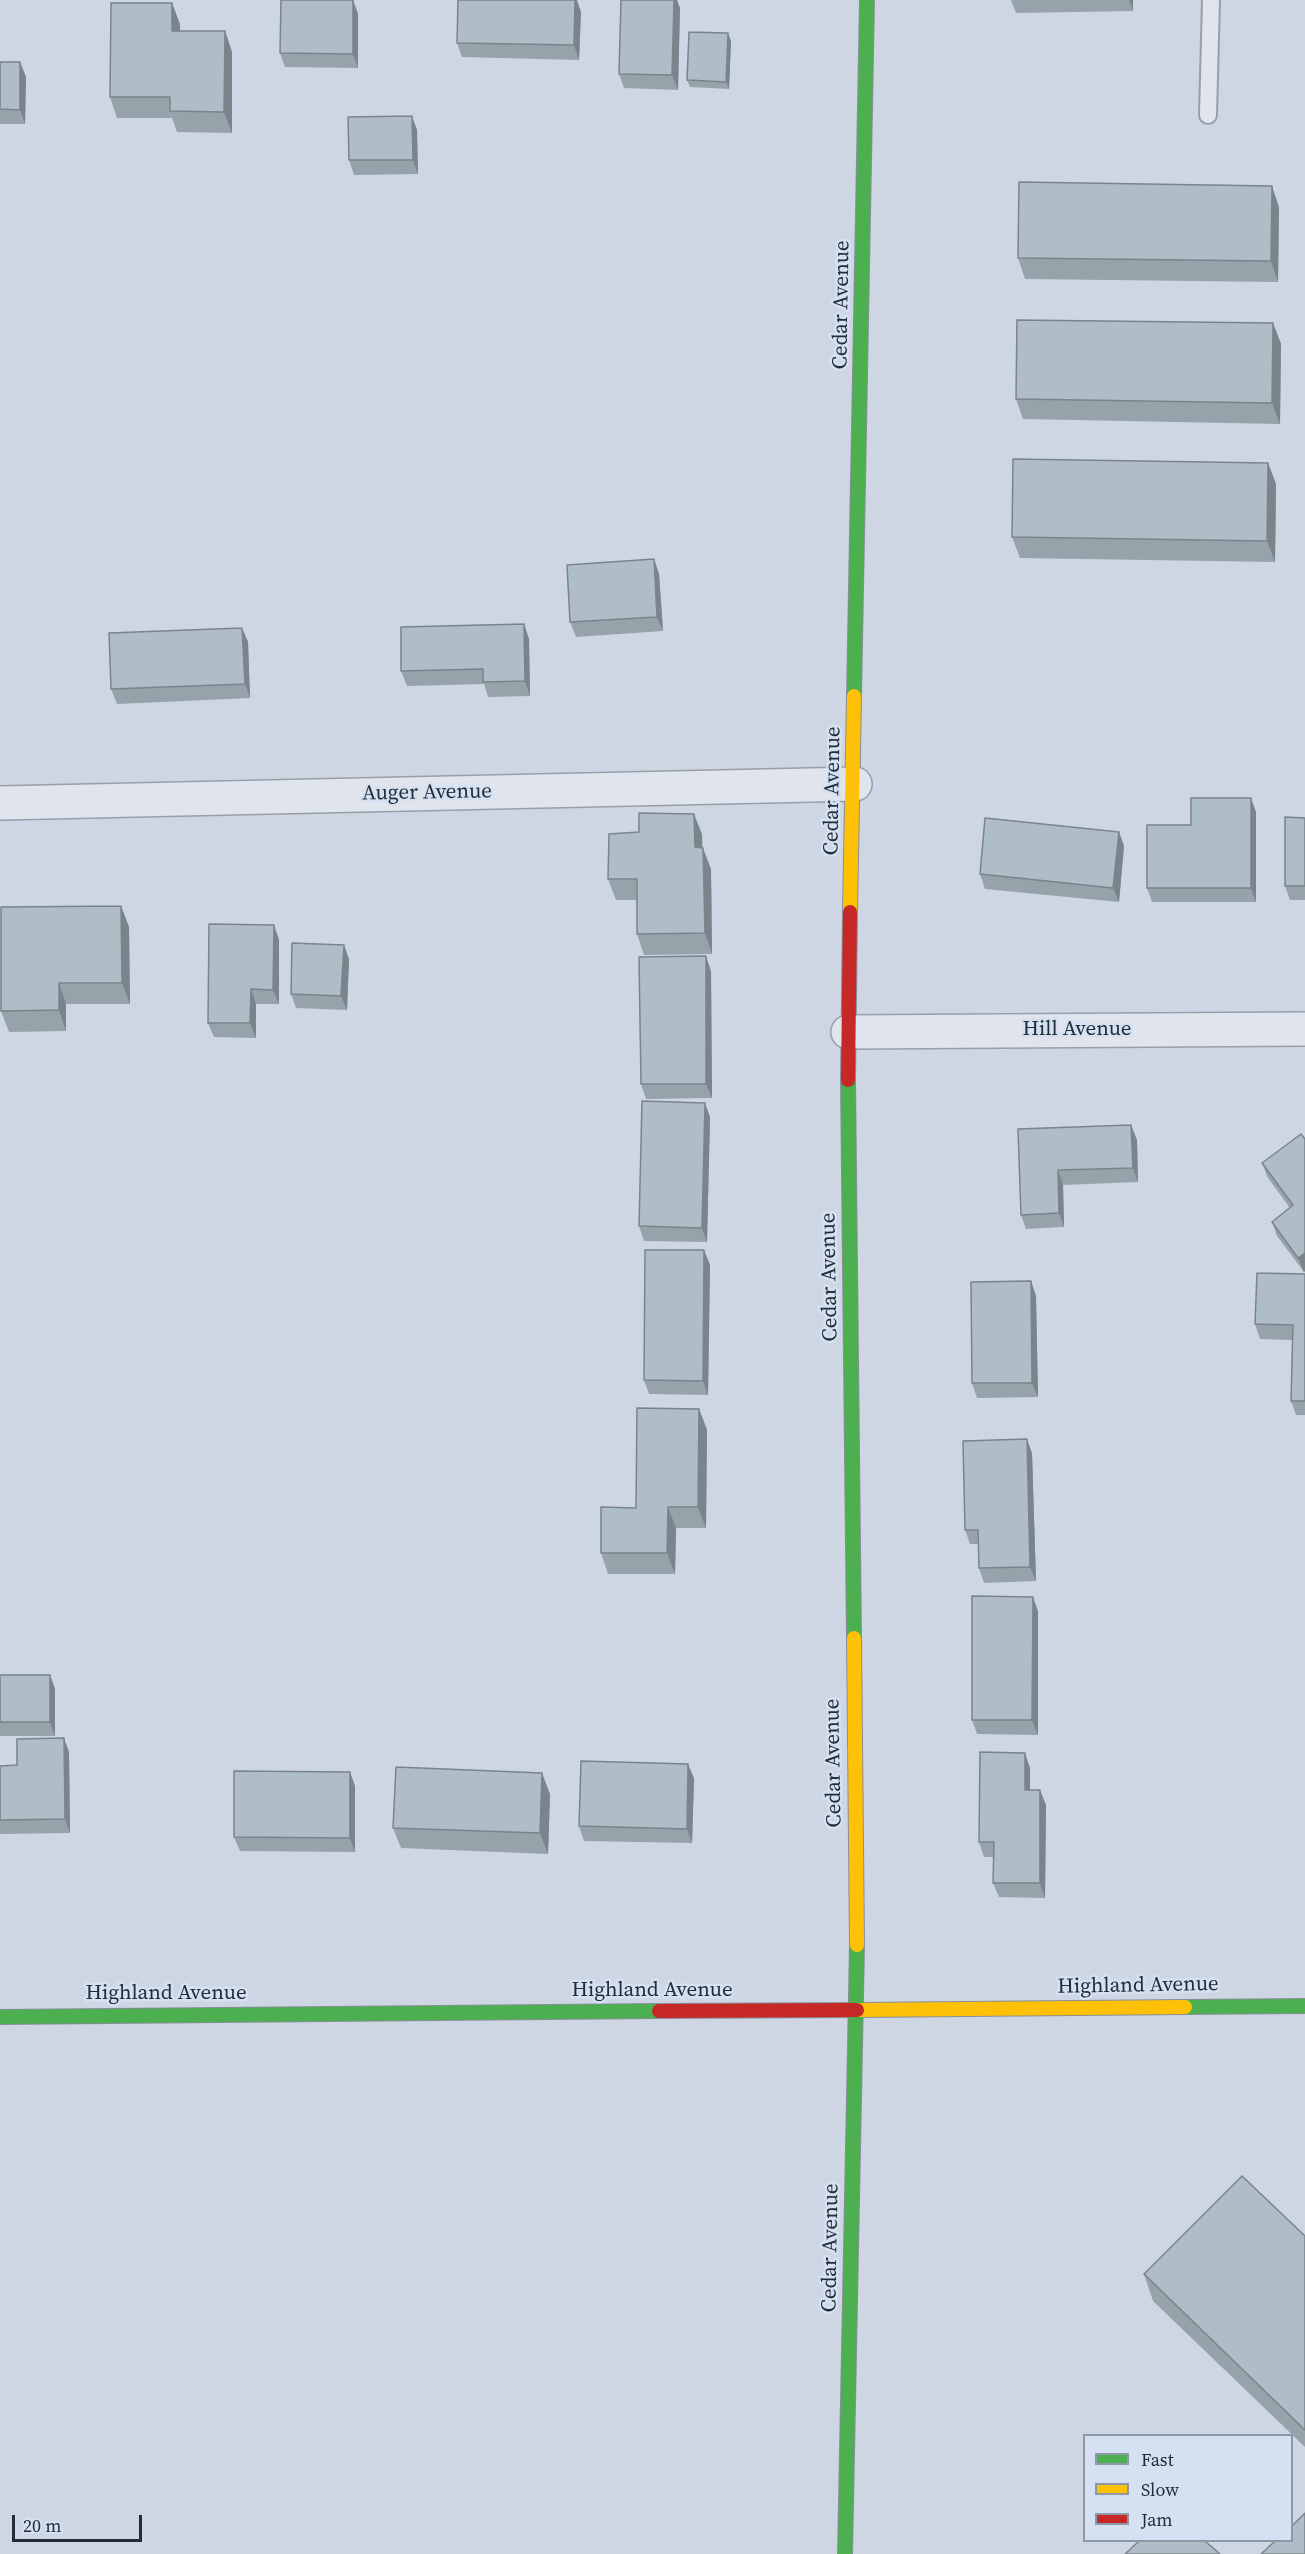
<!DOCTYPE html>
<html>
<head>
<meta charset="utf-8">
<style>
  body { margin:0 }
  #map { position:relative; width:1305px; height:2554px; overflow:hidden; background:#ced6e3; font-family:"Source Serif 4",serif }
  canvas { display:block }
  .legend { position:absolute; left:1083px; top:2434px; width:210px; height:108px; box-sizing:border-box; background:#d5e1f3; border:2px solid #8d99a7; margin:0; padding:8px 10px; list-style:none; font-size:18px; color:#202e36 }
  .legend li { display:flex; align-items:center; gap:12px; height:30px }
  .legend b { width:30px; border:2px solid #8d99a7 }
  .scale { position:absolute; left:12px; top:2515px; width:130px; height:27px; box-sizing:border-box; border:3px solid #202e36; border-top:0; padding-left:8px; font-size:18px; line-height:21px; white-space:nowrap; color:#202e36; -webkit-text-stroke:4px #d5e1f3; paint-order:stroke }
</style>
</head>
<body>
<div id="map">
<canvas width="1305" height="2554"></canvas>
<ul class="legend">
<li><b style="height:8px;background:#4caf50"></b>Fast</li>
<li><b style="height:8px;background:#ffc107"></b>Slow</li>
<li><b style="height:8px;background:#c62828"></b>Jam</li>
</ul>
<div class="scale">20 m</div>
</div>
<script>
const c = document.querySelector('canvas').getContext('2d');
c.lineJoin = 'round';
const toPath = rows => new Path2D(rows.map(r => 'M' + r).join(''));
function stroke(path, color, width, dash) { c.strokeStyle = color; c.lineWidth = width; c.lineCap = dash ? 'butt' : 'round'; c.setLineDash(dash || []); c.stroke(path); }
function fillPath(path, color) { c.fillStyle = color; c.fill(path, 'evenodd'); }
function label(font, color, halo, rows, align = 'center') {
  c.font = font + ' "Source Serif 4",serif'; c.lineWidth = 5; c.setLineDash([]); c.textBaseline = 'middle'; c.strokeStyle = halo; c.fillStyle = color; for (const [text, x, y, turn = 0] of rows) {
    c.save(); c.translate(x, y); c.rotate((+turn || 0) * Math.PI / 180); c.textAlign = isNaN(turn) ? turn : align; if (halo) c.strokeText(text, 0, 0); c.fillText(text, 0, 0); c.restore();
  }
}
const lane = toPath([
  [1208,115,1211,0]
]);
const street = toPath([
  [0,803,855,784],
  [848,1032,1305,1029]
]);
const fast = toPath([
  [854,696,867,0],
  [848,1080,854,1638],
  [1185,2007,1305,2006],
  [0,2017,659,2011],
  [845,2554,857,1945]
]);
const slow = toPath([
  [850,912,854,696],
  [854,1638,857,1945],
  [857,2010,1185,2007]
]);
const jam = toPath([
  [848,1080,850,912],
  [659,2011,857,2010]
]);
const wall = toPath([
  [353,0,358,14,358,68,285,67,280,53],
  [1011,0,1133,0,1133,11,1016,13],
  [680,8,678,90,624,88,619,74],
  [581,12,579,60,462,57,457,43],
  [180,24,180,31,225,31,232,52,232,133,177,132,172,118,117,118,110,97],
  [731,41,729,89,690,87,687,80],
  [0,62,20,62,26,77,25,124,0,124],
  [417,130,418,174,354,175,349,160],
  [1279,207,1278,282,1025,279,1018,258],
  [1273,323,1281,344,1280,424,1023,419,1016,399],
  [1268,463,1276,484,1275,562,1020,558,1012,537],
  [654,559,659,574,663,631,576,637,570,622],
  [524,624,529,639,530,696,488,697,484,684,407,686,401,671],
  [242,628,248,642,250,698,117,704,111,689],
  [1256,812,1256,902,1152,902,1147,888,1191,825],
  [1305,818,1305,900,1290,900,1285,886],
  [1119,832,1124,846,1119,902,985,889,980,874],
  [702,834,702,848,711,869,712,954,644,955,637,934,637,900,616,900,608,879],
  [121,906,129,927,130,1004,66,1004,66,1031,9,1032,1,1011],
  [274,925,279,940,279,1004,256,1004,256,1038,214,1037,208,1023],
  [349,959,347,1010,296,1008,291,994],
  [711,971,712,1098,646,1099,641,1084],
  [710,1117,707,1242,644,1241,639,1226],
  [1131,1125,1137,1140,1138,1182,1063,1185,1064,1227,1026,1229,1021,1215,1018,1129],
  [1305,1139,1305,1271,1304,1272,1277,1236,1272,1222,1290,1208,1268,1178,1262,1163],
  [704,1250,710,1265,708,1395,649,1394,644,1380],
  [1305,1274,1305,1415,1296,1415,1291,1401,1292,1340,1260,1339,1255,1324],
  [1031,1281,1036,1296,1038,1397,977,1398,972,1383],
  [699,1409,707,1430,706,1528,676,1528,675,1574,608,1574,601,1553,636,1508],
  [1032,1453,1036,1581,984,1583,979,1568,978,1544,970,1544,965,1530],
  [1038,1611,1038,1735,977,1734,972,1720],
  [0,1675,50,1675,55,1689,55,1736,0,1736],
  [69,1752,70,1833,0,1834,0,1766,17,1765],
  [1030,1768,1030,1790,1046,1805,1045,1898,999,1897,993,1883,994,1857,984,1857,979,1842],
  [694,1778,692,1843,584,1841,579,1826],
  [355,1786,355,1852,240,1851,234,1837],
  [550,1794,548,1854,401,1848,393,1828],
  [1305,2236,1305,2447,1153,2301,1144,2274]
]);
const shadedWall = toPath([
  [353,0,358,14,358,68,353,54],
  [575,0,577,0,581,12,579,60,574,45],
  [674,0,677,0,680,8,678,90,672,75],
  [1129,0,1133,0,1133,11],
  [172,3,180,24,180,52,172,31],
  [225,31,232,52,232,133,224,112],
  [728,33,731,41,729,89,726,82],
  [20,62,26,77,25,124,20,110],
  [412,116,417,130,418,174,413,160],
  [1272,186,1279,207,1278,282,1271,261],
  [1273,323,1281,344,1280,424,1272,403],
  [1268,463,1276,484,1275,562,1267,541],
  [654,559,659,574,663,631,657,617],
  [524,624,529,639,530,696,525,681],
  [242,628,248,642,250,698,245,684],
  [1251,798,1256,812,1256,902,1251,888],
  [694,814,702,834,703,868,695,847],
  [1119,832,1124,846,1119,902,1113,888],
  [703,848,711,869,712,954,705,933],
  [121,906,129,927,130,1004,122,983],
  [274,925,279,940,279,1004,273,990],
  [344,945,349,959,347,1010,341,996],
  [706,956,711,971,712,1098,706,1084],
  [59,983,66,1004,66,1031,59,1010],
  [251,989,256,1004,256,1038,250,1023],
  [705,1103,710,1117,707,1242,702,1228],
  [1131,1125,1137,1140,1138,1182,1133,1168],
  [1058,1170,1063,1185,1064,1227,1059,1213],
  [704,1250,710,1265,708,1395,703,1381],
  [1305,1253,1305,1271,1304,1272,1298,1258],
  [1031,1281,1036,1296,1038,1397,1032,1383],
  [699,1409,707,1430,706,1528,698,1507],
  [1027,1439,1032,1453,1036,1581,1030,1567],
  [668,1507,676,1528,675,1574,667,1553],
  [1033,1597,1038,1611,1038,1735,1032,1720],
  [50,1675,55,1689,55,1736,50,1722],
  [64,1738,69,1752,70,1833,65,1819],
  [1025,1753,1030,1768,1030,1805,1025,1790],
  [688,1764,694,1778,692,1843,687,1829],
  [350,1772,355,1786,355,1852,350,1838],
  [542,1773,550,1794,548,1854,540,1833],
  [1040,1790,1046,1805,1045,1898,1040,1883]
]);
const building = toPath([
  [281,0,353,0,353,54,280,53,281,0],
  [458,0,575,0,574,45,457,43,458,0],
  [621,0,674,0,672,75,619,74,621,0],
  [111,3,172,3,172,31,225,31,224,112,170,111,170,97,110,97,111,3],
  [689,32,728,33,726,82,687,80,689,32],
  [0,62,20,62,20,110,0,109,0,62],
  [412,116,413,160,349,160,348,117,412,116],
  [1019,182,1272,186,1271,261,1018,258,1019,182],
  [1017,320,1273,323,1272,403,1016,399,1017,320],
  [1013,459,1268,463,1267,541,1012,537,1013,459],
  [654,559,657,617,570,622,567,565,654,559],
  [524,624,525,681,483,682,483,669,401,671,401,627,524,624],
  [242,628,245,684,111,689,109,633,242,628],
  [1191,798,1251,798,1251,888,1147,888,1147,825,1191,825,1191,798],
  [639,813,694,814,695,847,703,848,705,933,637,934,637,879,608,879,609,834,639,832,639,813],
  [1285,817,1305,818,1305,886,1285,886,1285,817],
  [985,818,1119,832,1113,888,980,874,985,818],
  [121,906,122,983,59,983,59,1010,1,1011,1,907,121,906],
  [209,924,274,925,273,990,251,989,250,1023,208,1023,209,924],
  [292,943,344,945,341,996,291,994,292,943],
  [706,956,706,1084,641,1084,639,957,706,956],
  [642,1101,705,1103,702,1228,639,1226,642,1101],
  [1131,1125,1133,1168,1058,1170,1059,1213,1021,1215,1018,1129,1131,1125],
  [1301,1134,1305,1139,1305,1253,1298,1258,1272,1222,1293,1205,1262,1163,1301,1134],
  [645,1250,704,1250,703,1381,644,1380,645,1250],
  [1257,1273,1305,1274,1305,1401,1291,1401,1293,1325,1255,1324,1257,1273],
  [1031,1281,1032,1383,972,1383,971,1282,1031,1281],
  [637,1408,699,1409,698,1507,668,1507,667,1553,601,1553,601,1507,636,1508,637,1408],
  [1027,1439,1030,1567,979,1568,978,1530,965,1530,963,1441,1027,1439],
  [972,1596,1033,1597,1032,1720,972,1720,972,1596],
  [0,1675,50,1675,50,1722,0,1722,0,1675],
  [64,1738,65,1819,0,1820,0,1766,17,1765,17,1739,64,1738],
  [980,1752,1025,1753,1025,1790,1040,1790,1040,1883,993,1883,994,1842,979,1842,980,1752],
  [581,1761,688,1764,687,1829,579,1826,581,1761],
  [396,1767,542,1773,540,1833,393,1828,396,1767],
  [234,1771,350,1772,350,1838,234,1837,234,1771],
  [1242,2176,1305,2236,1305,2430,1144,2274,1242,2176],
  [1305,2513,1305,2554,1261,2554,1275,2541,1292,2541,1292,2526,1305,2513],
  [1139,2541,1205,2541,1220,2554,1125,2554,1139,2541]
]);
const streetNames = [
  ["Cedar Avenue",842,305,-89],
  ["Cedar Avenue",833,791,-89],
  ["Auger Avenue",427,793,-1],
  ["Hill Avenue",1077,1030],
  ["Cedar Avenue",830,1277,-91],
  ["Cedar Avenue",834,1763,-91],
  ["Highland Avenue",1138,1986,-1],
  ["Highland Avenue",652,1991],
  ["Highland Avenue",166,1994],
  ["Cedar Avenue",831,2248,-89]
];
stroke(lane, '#979fa8', 20);
stroke(street, '#979fa8', 36);
stroke(fast, '#878f98', 16);
stroke(slow, '#878f98', 16);
stroke(jam, '#878f98', 16);
stroke(lane, '#e0e4ec', 16);
stroke(street, '#e0e4ec', 33);
stroke(fast, '#4caf50', 14);
stroke(slow, '#ffc107', 14);
stroke(jam, '#c62828', 14);
fillPath(wall, '#96a3aa');
fillPath(shadedWall, '#7a848b');
fillPath(building, '#afbdc6');
stroke(building, '#7a848b', 1.5);
label('21px', '#202e36', '#d5e1f3', streetNames);
</script>
</body>
</html>
